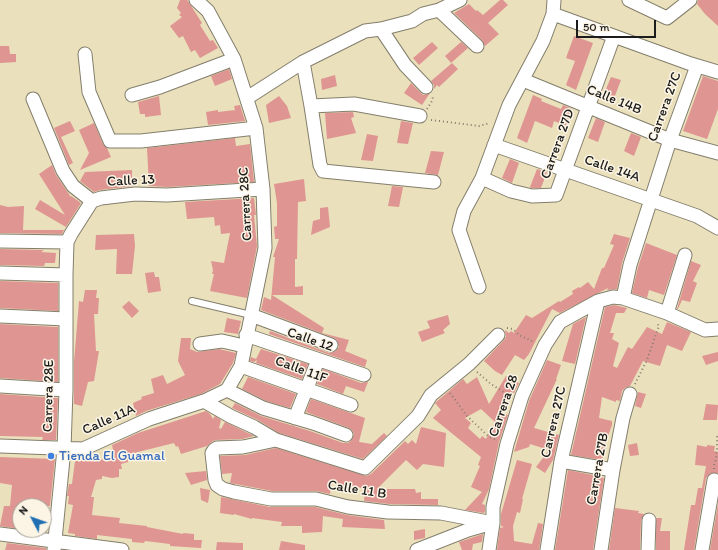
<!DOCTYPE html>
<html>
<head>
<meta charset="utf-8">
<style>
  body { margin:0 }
  #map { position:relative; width:718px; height:550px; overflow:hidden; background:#eae0bc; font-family:Itim,sans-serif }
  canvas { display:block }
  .north { position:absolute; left:12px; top:498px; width:40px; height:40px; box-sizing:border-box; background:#fcf5e5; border:1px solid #a29e95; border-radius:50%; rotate:311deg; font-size:11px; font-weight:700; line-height:16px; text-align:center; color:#1c1c1c }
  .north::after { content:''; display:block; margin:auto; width:14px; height:18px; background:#1f6fb2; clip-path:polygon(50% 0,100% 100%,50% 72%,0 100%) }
  .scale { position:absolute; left:576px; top:20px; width:80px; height:18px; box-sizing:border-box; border:2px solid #1c1c1c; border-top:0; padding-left:5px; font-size:12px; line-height:14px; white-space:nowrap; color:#1c1c1c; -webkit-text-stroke:3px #fcf5e5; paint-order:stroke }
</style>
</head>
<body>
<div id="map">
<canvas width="718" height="550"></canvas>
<div class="north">N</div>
<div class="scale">50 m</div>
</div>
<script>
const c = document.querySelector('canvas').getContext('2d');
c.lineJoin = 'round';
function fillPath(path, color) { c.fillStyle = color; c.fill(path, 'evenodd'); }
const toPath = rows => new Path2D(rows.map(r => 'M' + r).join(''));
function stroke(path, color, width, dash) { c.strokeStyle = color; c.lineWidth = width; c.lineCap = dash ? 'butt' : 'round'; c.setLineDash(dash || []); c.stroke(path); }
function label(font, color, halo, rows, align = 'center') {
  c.font = font + ' Itim,sans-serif'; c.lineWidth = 3; c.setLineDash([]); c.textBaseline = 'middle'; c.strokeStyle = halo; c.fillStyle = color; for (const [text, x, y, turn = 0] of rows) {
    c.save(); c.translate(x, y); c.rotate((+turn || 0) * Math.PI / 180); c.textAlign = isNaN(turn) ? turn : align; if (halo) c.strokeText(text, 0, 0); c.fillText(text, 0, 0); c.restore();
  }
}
const building = toPath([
  [180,0,187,0,188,1,202,23,200,25,210,41,213,40,218,48,200,58,195,50,191,52,183,36,179,38,170,26,182,17,179,15,181,13,177,8],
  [500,0,503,0,508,5,488,23,499,34,485,46,482,40,454,13,469,4,476,11,477,10,483,15],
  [698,0,718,0,718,26,705,14,697,4],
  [574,36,593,43,576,90,566,85,575,61,566,58],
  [432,42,438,48,419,65,413,58],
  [461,42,468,48,451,63,445,56],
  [0,46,9,46,10,54,16,54,16,62,0,63],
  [452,63,458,69,439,87,437,85,434,89,434,85,431,81],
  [229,69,232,79,215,86,211,76],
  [335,75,337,86,322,90,321,79],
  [703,76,718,81,718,109,707,139,683,131],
  [611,77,621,80,613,101,603,96],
  [411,83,423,95,430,93,422,105,404,93],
  [533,95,542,99,541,101,561,109,563,105,572,109,566,126,554,121,552,128,535,121,527,143,517,138],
  [159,96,161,115,145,117,145,114,140,114,138,102],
  [279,96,287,106,291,118,269,123,266,105],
  [240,105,245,121,208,125,206,112,218,110,218,112,235,110,234,106],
  [353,112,354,117,351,118,356,133,327,139,325,113],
  [596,118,605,122,598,142,588,138],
  [70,121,75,131,61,137,73,163,69,165,54,128],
  [401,121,413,123,408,144,397,143],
  [94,123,103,144,107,148,111,157,80,170,89,153,79,130],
  [631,133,641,137,634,156,624,151],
  [367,134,378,136,373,161,361,160],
  [235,138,236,146,250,144,254,182,167,187,149,186,147,148],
  [431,151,444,152,438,175,425,173],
  [510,159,519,163,512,183,502,178],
  [52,165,56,175,71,197,71,196,81,203,66,227,35,209,40,200,65,215,39,174],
  [537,169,547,172,541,188,531,188,530,187],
  [132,170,132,186,100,190,94,192,80,181,85,172],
  [304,179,306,201,298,202,297,259,295,259,295,287,303,286,303,295,272,295,324,328,322,333,349,340,345,351,367,360,365,367,269,334,270,331,329,353,336,351,339,347,337,340,334,338,261,310,264,297,271,300,275,257,273,257,279,239,275,239,274,227,277,226,277,203,274,184],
  [392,186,403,187,399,207,388,206],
  [254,198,256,215,254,215,257,246,247,298,210,291,214,274,212,274,213,270,211,261,224,263,230,233,221,234,220,225,215,226,214,217,187,219,185,202],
  [0,205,8,207,24,206,23,230,64,230,62,234,0,233],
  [328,207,330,227,311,235,313,221,320,219,320,208],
  [134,234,135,246,132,274,116,274,117,249,95,250,96,235],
  [614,234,630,238,622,263,617,289,607,290,608,288,560,313,552,309,529,354,524,360,515,355,502,375,495,371,484,361,504,340,506,337,505,330,509,333,511,331,514,333,526,315,532,318,559,301,560,302,573,294,572,291,579,287,580,288,588,282,594,289,602,268,604,268,614,245,610,244],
  [646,243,677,255,664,295,649,290,647,298,632,293,638,267],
  [0,249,44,250,41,252,56,253,55,263,45,263,44,266,0,265],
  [691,261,701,265,693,281,697,283,690,302,682,300,678,309,677,309],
  [154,272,155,277,159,277,161,291,148,293,145,273],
  [0,281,58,283,58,311,0,308],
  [85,290,97,290,96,298,99,298,98,314,94,314,96,351,99,351,94,381,88,382,82,406,74,404,74,362,79,301,83,302],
  [129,301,139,311,132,318,122,307],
  [614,305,627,308,624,313,616,313,610,333,614,333,612,339,619,343,613,366,617,368,628,347,632,349,647,327,662,334,667,322,691,332,682,351,667,345,660,366,643,361,630,386,625,388,622,391,620,401,616,400,616,402,602,397,599,418,612,421,612,425,604,447,606,448,602,460,571,455,605,307],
  [448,315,450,324,443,330,445,333,422,342,418,332,430,328,427,321],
  [586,317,575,364,562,361,573,324],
  [227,318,241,321,238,334,224,332],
  [0,324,58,327,58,382,0,378],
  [181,338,191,338,190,349,197,352,219,349,236,353,233,363,220,384,201,394,146,411,136,416,133,403,142,399,141,397,154,393,151,379,163,375,167,384,185,375,178,361],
  [261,349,308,364,302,379,256,363,257,360,254,362,250,361,251,357,256,359],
  [718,352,718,361,706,365,702,356],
  [547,360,561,365,556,379,557,379,534,428,559,435,553,460,545,473,536,467,549,450,530,444,529,447,514,452,529,401],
  [323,369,361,383,368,382,364,392,346,386,343,394,317,384],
  [506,376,519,383,514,393,510,392,498,411,508,415,499,442,489,489,482,504,485,505,485,511,484,513,465,510,482,492,471,487,480,466,478,465,481,457,433,418,441,410,435,403,463,379,467,384,477,377,489,404],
  [481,409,495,422,486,439,482,436,480,439,468,428,471,423,465,418],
  [248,377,296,394,290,408,266,401,242,389],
  [638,392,646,394,641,408,635,406],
  [0,394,58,398,56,440,42,440,43,437,0,436],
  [311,399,365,418,359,442,372,444,384,433,387,436,363,459,279,433,258,420,232,408,235,403,261,416,310,431,343,443,348,443,351,441,354,434,352,430,349,428,306,412],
  [706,404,718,405,717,420,703,420],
  [206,411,210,414,213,419,215,416,221,420,219,428,221,429,225,422,254,436,242,439,216,440,213,441,207,446,181,454,178,446,176,447,174,443,130,454,131,458,128,459,128,462,121,464,122,469,119,469,119,477,112,478,102,476,102,479,96,480,91,497,94,497,92,515,120,518,119,523,147,526,147,527,183,534,183,533,194,534,194,540,202,540,201,548,170,546,170,544,145,541,144,543,132,542,132,539,97,535,97,539,75,536,75,534,68,533,73,505,68,504,69,496,67,496,69,484,72,484,75,461,106,459,106,456,114,455,112,445,138,433],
  [421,427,446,433,444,467,423,464,417,470,406,460,377,489,415,489,416,493,421,492,421,499,438,499,438,505,389,504,364,501,365,489,350,485,349,489,332,483,330,494,316,491,272,491,230,483,232,473,222,474,220,456,245,455,276,448,366,476,371,474,405,441,408,444,412,440,416,444],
  [637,443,639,455,630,456,628,445],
  [697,445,707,447,707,445,715,446,714,451,718,452,718,473,711,473,706,478,694,550,684,550,691,505,695,505,698,488,702,488,706,466,695,465],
  [0,457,55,459,50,506,20,506,20,529,0,526,4,506,10,506,12,485,0,483],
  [517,460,532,464,522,499,523,499,520,513,517,512,513,526,514,541,532,544,538,523,543,524,539,550,497,550,500,528,504,527,501,526,501,514],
  [568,470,598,476,598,477,604,478,593,550,555,550],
  [206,471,207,480,191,485,185,473],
  [200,488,210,490,208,503,201,500],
  [221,497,270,507,315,507,347,515,384,520,385,529,342,527,343,519,323,516,322,532,302,533,302,526,281,526,282,522,252,518,252,519,234,514,234,515,220,513],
  [718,504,718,550,710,550],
  [615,508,639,511,638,513,644,514,641,520,640,550,609,550],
  [656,518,662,518,660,531,670,531,670,550,656,550],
  [425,529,425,538,414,540,414,531],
  [483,534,482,542,473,544,472,550,462,550,459,542],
  [281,541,305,545,305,550,279,550],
  [217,542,243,543,243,550,216,550],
  [7,543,46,548,46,550,5,550]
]);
const path = toPath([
  [427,109,432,101,433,97],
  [431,120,479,126,490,123],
  [507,328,513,329,519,335,534,342],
  [477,372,491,384,505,393,511,394],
  [635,384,647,360,659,326,656,322],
  [450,393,467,416,488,436,497,440],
  [714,469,714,465,716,459,717,448,717,436,718,435]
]);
const service = toPath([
  [192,301,251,315]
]);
const minor = toPath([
  [629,0,667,18,690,0],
  [439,10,477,46],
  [553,14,691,64,718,72],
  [381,29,405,65,426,87],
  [85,54,89,92,110,141,141,141,256,128],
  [303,62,311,106,320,165,323,171,434,182],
  [523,80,670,140,718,153],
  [132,95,160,87,234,59],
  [247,98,303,62,365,31,381,29,412,21,423,14,439,10,460,0],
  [33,99,63,171,73,186,92,201],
  [311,106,354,104,420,116],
  [494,145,697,216,718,228],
  [482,178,511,191,532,196,556,195,614,36],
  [0,241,67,242],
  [0,273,66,275],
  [479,287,459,230,464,211,482,178,509,105,543,41,553,14,554,0],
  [623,298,630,265,670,140,697,66],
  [667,313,685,255],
  [251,315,331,345],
  [0,316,66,319],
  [246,335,364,375],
  [200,344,222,341,244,346],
  [241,366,351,405],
  [0,386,66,390],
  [227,390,263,408,313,423,346,435],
  [204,401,230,416,254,427,276,440,365,468,418,416,431,395,469,364,498,335],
  [295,418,318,360],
  [276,440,243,447,217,448,214,450,212,453,215,480,217,485,223,489,234,492,271,499,316,499,348,507,388,512,441,513,493,523],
  [0,446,83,449,149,419,204,401,227,390,241,366,265,248,263,189,256,128,234,59,208,11,196,0],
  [561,461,613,470],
  [0,534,122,550],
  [54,550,64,449,66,390,66,275,67,242,71,234,92,201,101,198,135,194,167,195,263,189],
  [417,550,468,530,489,524],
  [489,550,493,523,493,507,507,444,522,396,545,345,560,322,598,301,613,297,623,298,667,313,705,330,718,329],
  [547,550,561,461,598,301],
  [601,550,613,470,623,418,630,394],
  [648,550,649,520],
  [702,550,714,480]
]);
const markers = [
  [51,456,4,"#3f7fe0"]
];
const streetNames = [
  ["Calle 14B",614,100,22],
  ["Carrera 27C",665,107,-70],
  ["Carrera 27D",558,144,-70],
  ["Calle 14A",612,169,19],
  ["Calle 13",131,181,-3],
  ["Carrera 28C",246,204,-93],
  ["Calle 12",310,340,19],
  ["Calle 11F",301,370,20],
  ["Carrera 28E",49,396,-89],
  ["Carrera 28",504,406,-71],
  ["Calle 11A",109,420,-24],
  ["Carrera 27C",554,422,-77],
  ["Carrera 27B",598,469,-80],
  ["Calle 11 B",357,490,9]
];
const shopNames = [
  ["Tienda El Guamal",59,456]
];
fillPath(building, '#df9591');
stroke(service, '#837e6c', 8);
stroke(minor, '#837e6c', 15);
stroke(path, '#837e6c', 2, [1, 3]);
stroke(service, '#fff', 6);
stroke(minor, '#fff', 13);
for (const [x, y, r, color] of markers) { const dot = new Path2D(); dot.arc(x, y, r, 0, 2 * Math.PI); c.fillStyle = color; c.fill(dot); stroke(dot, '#fcf5e5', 1.5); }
label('14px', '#1c1c1c', '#fcf5e5', streetNames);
label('14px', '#366cbe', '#fcf5e5', shopNames, 'left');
</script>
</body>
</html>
